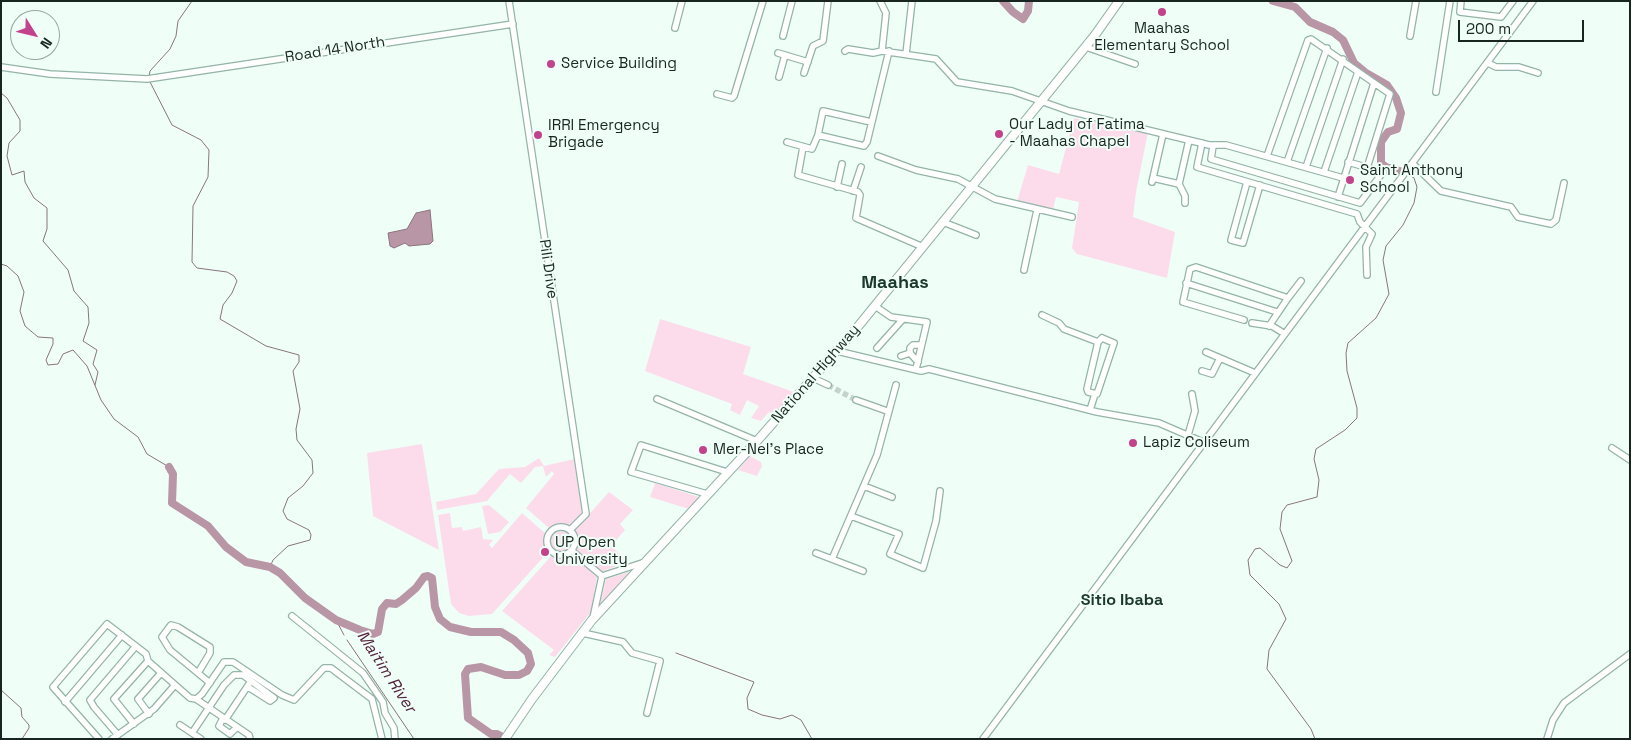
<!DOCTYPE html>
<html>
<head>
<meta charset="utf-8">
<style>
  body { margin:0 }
  #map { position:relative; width:1631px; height:740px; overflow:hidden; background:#f0fef8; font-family:"Space Grotesk",sans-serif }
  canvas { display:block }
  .frame { position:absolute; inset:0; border:2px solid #182520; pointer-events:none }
  .north { position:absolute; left:10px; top:10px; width:50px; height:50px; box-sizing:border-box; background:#f0fef8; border:1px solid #9aa7a2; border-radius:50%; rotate:126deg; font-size:14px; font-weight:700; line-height:20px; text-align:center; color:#182520 }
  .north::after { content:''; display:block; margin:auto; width:18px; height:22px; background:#c3428c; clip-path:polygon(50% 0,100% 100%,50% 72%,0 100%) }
  .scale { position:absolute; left:1458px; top:20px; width:126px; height:22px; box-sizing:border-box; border:2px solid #182520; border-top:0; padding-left:6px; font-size:15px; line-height:18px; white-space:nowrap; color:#182520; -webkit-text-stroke:4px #f0fef8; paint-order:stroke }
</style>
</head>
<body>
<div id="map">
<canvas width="1631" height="740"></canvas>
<div class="frame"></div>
<div class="north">N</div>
<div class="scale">200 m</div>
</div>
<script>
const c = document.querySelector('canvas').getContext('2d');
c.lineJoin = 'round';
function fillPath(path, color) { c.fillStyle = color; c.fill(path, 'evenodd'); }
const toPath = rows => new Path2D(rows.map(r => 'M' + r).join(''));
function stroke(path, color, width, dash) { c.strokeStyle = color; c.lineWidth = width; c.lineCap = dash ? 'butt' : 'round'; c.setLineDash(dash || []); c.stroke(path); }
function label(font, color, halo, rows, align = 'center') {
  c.font = font + ' "Space Grotesk",sans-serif'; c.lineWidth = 4; c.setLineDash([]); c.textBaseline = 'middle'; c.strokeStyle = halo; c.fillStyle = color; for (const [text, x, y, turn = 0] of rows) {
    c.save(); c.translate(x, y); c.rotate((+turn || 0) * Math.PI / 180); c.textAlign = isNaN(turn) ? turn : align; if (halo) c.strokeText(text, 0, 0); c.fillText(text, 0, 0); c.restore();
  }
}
const green = toPath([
  [1074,118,1148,132,1136,192,1133,217,1175,232,1167,278,1077,254,1072,248,1079,202,1056,197,1052,214,1016,205,1028,165,1059,174],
  [660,319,751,347,743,374,794,392,775,414,769,412,761,421,751,418,759,406,747,400,740,415,730,410,732,404,645,371],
  [422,444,439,550,373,516,367,453],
  [750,456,761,462,762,466,757,476,738,470],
  [539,458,544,466,574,459,582,514,570,527,560,525,550,529,526,508,554,474,552,471,546,477,543,466,535,467,521,483,510,474,487,501,437,510,436,502,476,494,499,469,525,467],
  [655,483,702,498,689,509,650,497],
  [609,492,633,510,620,524,625,530,611,546,625,559,619,565,602,572,575,549,577,540,574,531],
  [489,505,509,522,500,532,488,534,482,506],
  [450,513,452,528,462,527,463,531,481,527,483,539,493,540,489,545,492,548,522,513,546,534,545,543,548,552,492,614,469,616,459,613,451,604,438,515],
  '551 541a10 10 0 1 1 20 0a10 10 0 1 1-20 0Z',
  [570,554,597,577,591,612,555,657,549,655,554,650,502,611,552,555,561,557],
  [629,572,600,605,606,579]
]);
const water = toPath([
  [430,210,433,241,430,244,409,246,405,243,394,248,390,246,388,233,407,229,416,213,430,210]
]);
const stream = toPath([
  [149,77,150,71,170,49,176,36,178,21,192,1],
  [149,80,172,125,201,140,209,150,208,177,193,206,192,262,197,268,227,272,234,276,237,281,232,293,223,305,220,319,266,346,299,355,299,362,293,371,300,409,296,429,297,440,312,460,313,473,303,486,288,498,283,511,287,519,309,530,311,535,310,540,288,546,273,560,270,567],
  [1,93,7,98,20,120,20,131,9,143,7,156,12,175,24,171,25,182,34,198,47,208,47,229,43,241,68,270,74,291,88,307,89,323,83,341,97,350,93,364,98,372,95,385],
  [1,264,7,266,18,276,24,292,20,311,25,326,38,337,53,338,53,344,46,360,48,365,58,364,63,354,73,350,87,366,101,400,114,419,138,437,147,454,169,467],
  [336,620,344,635],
  [347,640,414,739],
  [676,653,754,682,747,698,748,709,762,715,780,719,792,715,801,720,812,739],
  [1,690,21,708,22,717,29,725,29,728,22,739],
  [1315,739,1311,729,1267,669,1269,650,1286,619,1279,604,1250,575,1248,560,1255,549,1260,548,1280,565,1287,568,1292,561,1280,529,1282,512,1287,505,1317,497,1319,480,1314,459,1316,449,1345,430,1357,418,1357,408,1347,371,1346,353,1348,343,1376,318,1389,294,1383,260,1386,246,1403,225,1414,203,1417,187,1414,178,1406,173]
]);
const river = toPath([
  [1003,1,1013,12,1023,19,1028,11,1029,1],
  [1273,1,1295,7,1310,22,1333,32,1343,40,1354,63,1366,73,1387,85,1396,98,1401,113,1397,129,1388,132,1381,142,1381,163,1386,167,1403,172],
  [169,467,173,474,172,503,208,526,226,547,246,562,270,567,280,573,305,598,336,620,360,630,373,634,378,632,382,609,387,603,396,604,402,600,416,588,424,577,428,576,432,578,435,607,440,619,450,627,471,632,501,632,514,640,528,653,531,664,527,671,519,675,505,675,481,667,468,669,465,674,468,718,491,734,497,734,506,739]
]);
const minorTunnel = toPath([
  [828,385,856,400]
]);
const minor = toPath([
  [509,1,586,514,570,530],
  [880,1,886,13,882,51,936,59,957,82,1012,91,1069,111,1209,145,1226,145,1343,178],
  [1461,1,1460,12,1501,17,1513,1],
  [675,28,682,1],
  [783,36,792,1],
  [1410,36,1416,1],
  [1086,47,1135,64],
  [845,51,848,49,873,53,882,51],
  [778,53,808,62],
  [906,54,912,1],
  [1488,63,1496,67,1519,67,1538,73],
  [1,67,50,74,147,79,513,24],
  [804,73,813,46,823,41,828,1],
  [779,77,785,55],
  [1436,92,1450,1],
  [717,94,732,98,734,96,763,1],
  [818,135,864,146,867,142,889,51],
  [787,142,812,149,818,135,823,111,871,122],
  [1202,143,1197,167,1357,214,1360,222,1372,234,1366,247,1367,275],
  [1213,146,1211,159,1360,203,1383,172,1348,162],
  [803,147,798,175,858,192,860,195,856,218,923,247],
  [878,156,916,170,958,179,995,199,1072,217],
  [1267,156,1308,40,1311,39,1390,94,1367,168],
  [1287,162,1327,48],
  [1413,164,1441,191,1511,207,1518,217,1551,224,1556,220,1564,183],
  [1306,167,1343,59],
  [1324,172,1358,72],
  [1153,178,1179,184],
  [1152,182,1163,134],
  [1247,182,1231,240,1243,243,1260,185],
  [837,187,842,164],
  [853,191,861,167],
  [1338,197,1374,83],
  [1185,203,1185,196,1179,184,1189,140],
  [943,222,976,235],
  [1024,270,1037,210],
  [1186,283,1277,312],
  [1288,298,1301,281],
  [875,306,891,317,927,322,916,369],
  [1042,315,1059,323,1064,329,1098,342],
  [1244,320,1183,302,1190,269,1196,267,1288,298,1269,326],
  [1252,323,1272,326,1285,334],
  [1102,338,1114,343,1097,394,1088,392,1087,389,1098,342,1102,338],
  [877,348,903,319],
  [837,351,921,371,929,369,1097,412,1159,423,1203,442],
  [1206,352,1255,373],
  [901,356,910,353],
  [918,362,910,353,910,348,913,345,921,345],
  [1202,371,1212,374,1220,358],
  [813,378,828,385],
  [657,399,757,441],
  [856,400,887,411],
  [1090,410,1095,394],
  [1188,435,1195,411,1192,394],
  [1612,448,1630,460],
  [864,486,892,497],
  [707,494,631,472,641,445,727,472],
  [851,516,899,534,890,554,923,568,936,521,940,491],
  '547 541a14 14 0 1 1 28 0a14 14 0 1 1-28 0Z',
  [571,550,602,576],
  [816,553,863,571],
  [832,559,877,455,896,385],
  [602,576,642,563],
  [292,616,363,673,383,702,385,713,394,728,395,739],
  [593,618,602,576],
  [583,633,623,642,632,653,660,661,647,713],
  [198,673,210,653,210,647,178,627,171,625,162,637,170,650,210,683],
  [196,699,249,735,250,739],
  [65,702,122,635],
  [149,714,138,699,161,673],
  [223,718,219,726,230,734,237,727],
  [225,720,249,684],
  [134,724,114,699,148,661],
  [180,725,201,739],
  [192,733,224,685,234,675,243,675,274,698,270,701,248,687],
  [118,735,94,707,90,700,136,646],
  [99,739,53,687,107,624,146,654,148,661,190,698,196,699,202,694,224,662,233,662,282,695,294,700,324,668,331,668,372,699,382,739],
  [112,739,154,709,175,685],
  [983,739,1533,1],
  [1547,739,1553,720,1564,703,1630,654]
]);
const major = toPath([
  [505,739,532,699,592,620,757,441,856,329,1095,35,1119,1]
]);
const markers = [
  [1162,12,5,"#c3428c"],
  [551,64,5,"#c3428c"],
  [999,134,5,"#c3428c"],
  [538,135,5,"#c3428c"],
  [1350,180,5,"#c3428c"],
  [1133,443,5,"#c3428c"],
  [703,450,5,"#c3428c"],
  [545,552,5,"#c3428c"]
];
const poiNames = [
  ["Maahas",1162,29,"center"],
  ["Elementary School",1162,46,"center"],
  ["Service Building",561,64],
  ["Our Lady of Fatima",1009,125],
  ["- Maahas Chapel",1009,142],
  ["IRRI Emergency",548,126],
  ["Brigade",548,143],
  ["Saint Anthony",1360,171],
  ["School",1360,188],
  ["Lapiz Coliseum",1143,443],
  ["Mer-Nel's Place",713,450],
  ["UP Open",555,543],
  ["University",555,560]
];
const streetNames = [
  ["Road 14 North",335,50,-9],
  ["Pili Drive",548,269,82],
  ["National Highway",816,374,-49]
];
const neighbourhoodNames = [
  ["Sitio Ibaba",1122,601]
];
const waterNames = [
  ["Maitim River",386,672,57]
];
const quarterNames = [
  ["Maahas",895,283]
];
fillPath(green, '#fcdceb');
fillPath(water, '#b996a6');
stroke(water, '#89747e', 1);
stroke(stream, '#89747e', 1);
stroke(river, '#b996a6', 8);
stroke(minorTunnel, '#c5d3cd', 5.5, [5.5, 3]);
stroke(minor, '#93b4a7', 8);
stroke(major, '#93b4a7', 10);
stroke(minor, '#fff', 5.5);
stroke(major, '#fff', 8);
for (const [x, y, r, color] of markers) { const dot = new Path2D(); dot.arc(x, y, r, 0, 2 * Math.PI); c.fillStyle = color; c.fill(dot); stroke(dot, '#f0fef8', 2); }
label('15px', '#182520', '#f0fef8', poiNames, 'left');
label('15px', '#182520', '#f0fef8', streetNames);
label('bold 16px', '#1b382e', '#f0fef8', neighbourhoodNames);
label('italic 16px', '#54253e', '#f0fef8', waterNames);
label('bold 18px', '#1b382e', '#f0fef8', quarterNames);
</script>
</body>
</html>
